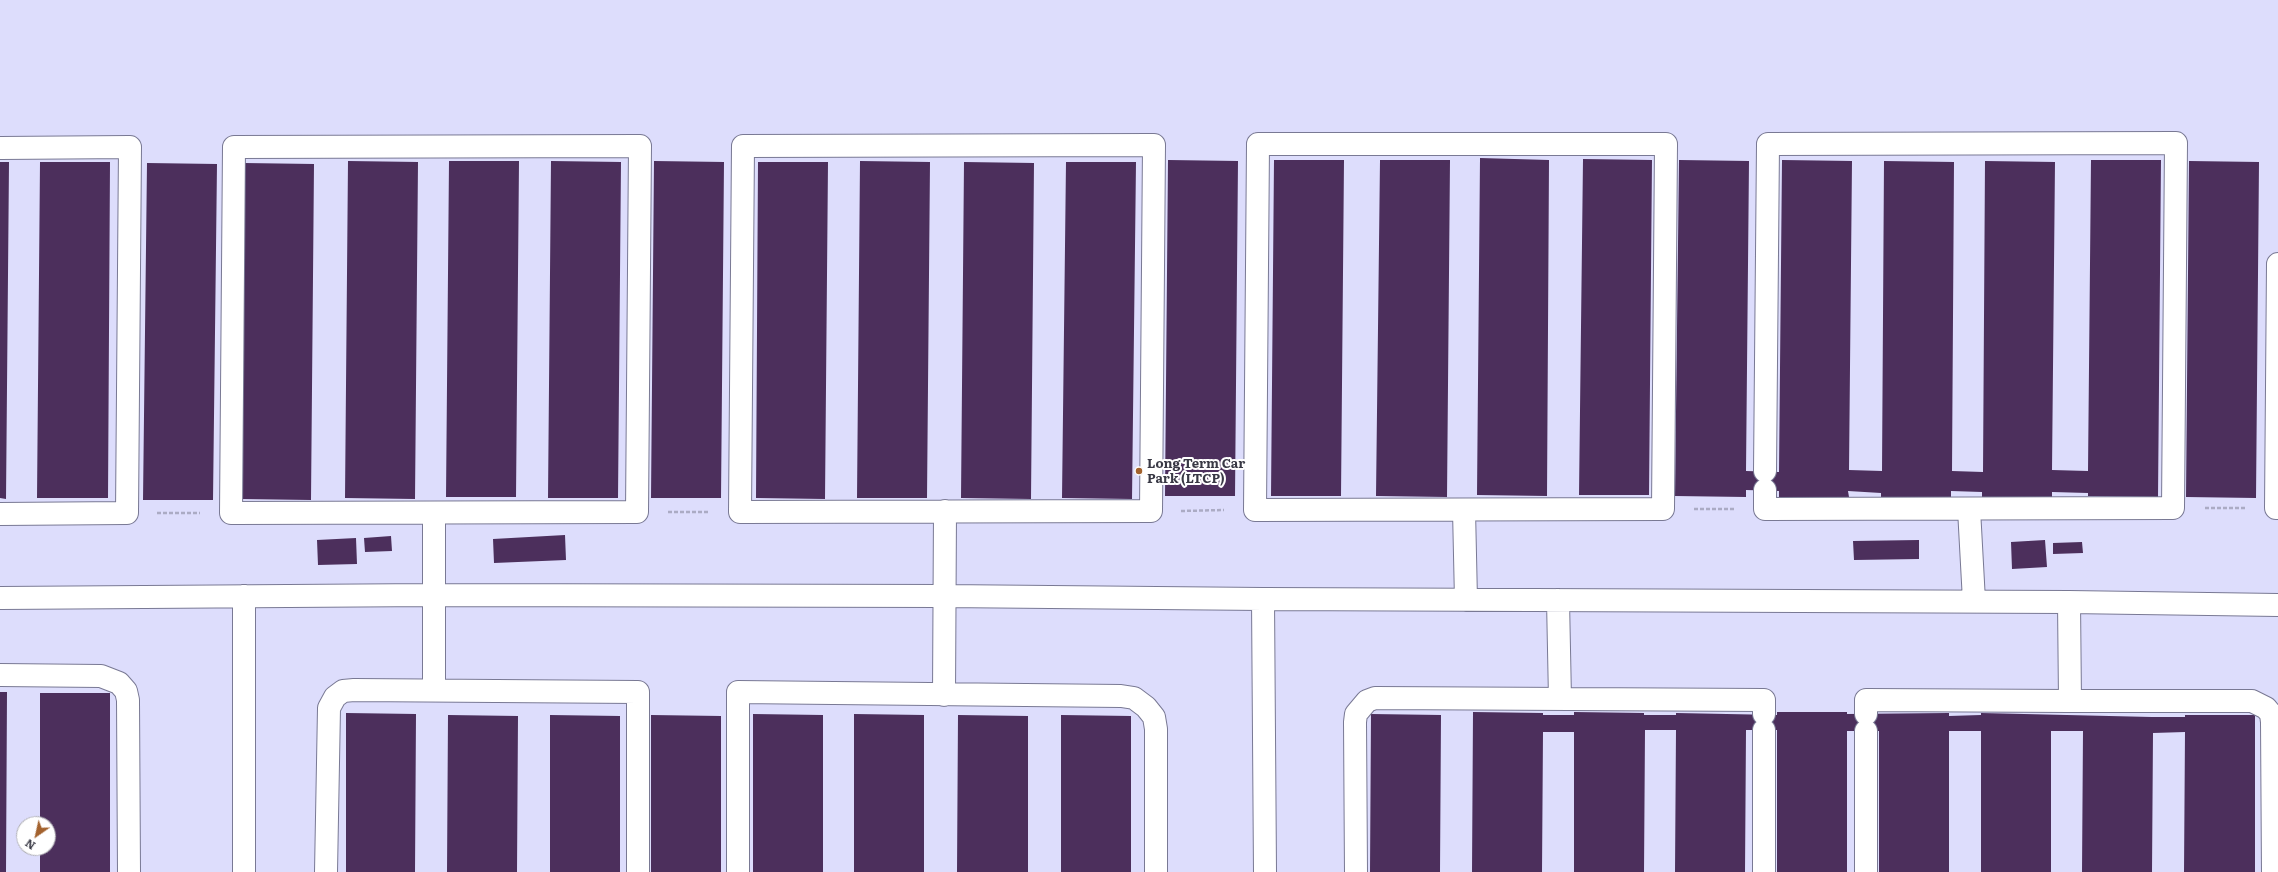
<!DOCTYPE html>
<html>
<head>
<meta charset="utf-8">
<style>
  body { margin:0 }
  #map { position:relative; width:2278px; height:872px; overflow:hidden; background:#ddddfc; font-family:Literata,serif }
  canvas { display:block }
  .north { position:absolute; left:16px; top:816px; width:40px; height:40px; box-sizing:border-box; background:#fff; border:1px solid #b0b0b5; border-radius:50%; rotate:214deg; font-size:11px; font-weight:700; line-height:16px; text-align:center; color:#393945 }
  .north::after { content:''; display:block; margin:auto; width:14px; height:18px; background:#a3622e; clip-path:polygon(50% 0,100% 100%,50% 72%,0 100%) }
</style>
</head>
<body>
<div id="map">
<canvas width="2278" height="872"></canvas>
<div class="north">N</div>
</div>
<script>
const c = document.querySelector('canvas').getContext('2d');
c.lineJoin = 'round';
function fillPath(path, color) { c.fillStyle = color; c.fill(path, 'evenodd'); }
const toPath = rows => new Path2D(rows.map(r => 'M' + r).join(''));
function stroke(path, color, width, dash) { c.strokeStyle = color; c.lineWidth = width; c.lineCap = dash ? 'butt' : 'round'; c.setLineDash(dash || []); c.stroke(path); }
function label(font, color, halo, rows, align = 'center') {
  c.font = font + ' Literata,serif'; c.lineWidth = 4; c.setLineDash([]); c.textBaseline = 'middle'; c.strokeStyle = halo; c.fillStyle = color; for (const [text, x, y, turn = 0] of rows) {
    c.save(); c.translate(x, y); c.rotate((+turn || 0) * Math.PI / 180); c.textAlign = isNaN(turn) ? turn : align; if (halo) c.strokeText(text, 0, 0); c.fillText(text, 0, 0); c.restore();
  }
}
const building = toPath([
  [1480,158,1549,160,1547,496,1477,495],
  [1583,159,1652,160,1649,495,1579,495],
  [1168,160,1238,161,1235,496,1165,496],
  [1274,160,1344,160,1341,496,1271,496],
  [1380,160,1450,160,1447,497,1376,496],
  [1679,160,1749,161,1746,471,1779,472,1782,160,1852,161,1849,470,1882,471,1884,161,1954,162,1952,471,1983,472,1985,161,2055,162,2052,470,2088,471,2091,160,2161,160,2158,497,2088,496,2088,493,2052,492,2052,498,1982,497,1982,492,1951,491,1951,499,1881,498,1881,493,1848,491,1849,497,1779,497,1779,491,1746,490,1746,497,1675,496],
  [348,161,418,162,415,499,345,498],
  [449,161,519,161,516,497,446,497],
  [551,161,621,162,618,498,548,498],
  [654,161,724,162,721,498,651,498],
  [860,161,930,162,927,498,857,498],
  [2189,161,2259,162,2256,498,2186,497],
  [0,162,9,162,6,499,0,498],
  [40,162,110,162,108,498,37,498],
  [758,162,828,162,825,499,756,498],
  [964,162,1034,163,1031,499,961,498],
  [1066,162,1136,162,1132,499,1062,498],
  [147,163,217,164,213,500,143,500],
  [244,163,314,164,311,500,241,499],
  [565,535,566,560,494,563,493,539],
  [391,536,392,551,365,552,364,538],
  [356,538,357,564,318,565,317,540],
  [1919,540,1919,559,1854,560,1853,541],
  [2045,540,2047,567,2012,569,2011,542],
  [2082,542,2083,553,2053,554,2053,543],
  [0,692,7,692,6,872,0,872],
  [40,693,110,693,110,872,40,872,40,848,48,848,48,824,40,824],
  [1473,712,1543,713,1543,715,1574,715,1574,712,1644,713,1644,715,1676,715,1676,713,1777,715,1777,712,1847,712,1847,714,1949,713,1949,716,1981,715,1981,713,2152,717,2185,717,2185,715,2255,715,2255,872,2184,872,2185,732,2153,733,2152,872,2082,872,2083,731,2051,731,2051,872,1981,872,1981,731,1949,731,1949,872,1879,872,1879,731,1847,731,1847,872,1777,872,1777,730,1746,730,1745,872,1675,872,1676,730,1645,730,1644,872,1574,872,1574,732,1543,732,1542,872,1472,872],
  [346,713,416,714,415,872,346,872],
  [753,714,823,715,823,872,753,872],
  [854,714,924,715,924,872,854,872],
  [1371,714,1441,715,1440,872,1370,872],
  [448,715,518,716,517,872,447,872],
  [550,715,620,716,620,872,550,872],
  [651,715,721,716,721,872,651,872],
  [958,715,1028,716,1028,872,957,872],
  [1061,715,1131,716,1131,872,1061,872]
]);
const path = toPath([
  [2205,508,2246,508],
  [1694,509,1735,509],
  [1181,511,1224,510],
  [668,512,709,512],
  [157,513,200,513]
]);
const minor = toPath([
  [1258,144,1666,144,1663,509,1255,510,1258,144],
  [1154,145,1151,511,740,512,743,146,1154,145],
  [640,146,637,512,231,513,234,147,640,146],
  [0,148,130,147,127,513,0,514],
  [2278,264,2276,508,2278,508],
  [1765,471,1768,144,2176,143,2173,508,1765,509,1765,490],
  [1969,509,1974,601],
  [1464,510,1466,600],
  [0,598,432,595,944,596,1263,599,2069,602,2278,605],
  [1263,599,1265,872],
  [1558,600,1560,699],
  [0,675,101,676,119,683,126,691,128,700,129,872],
  [434,690,434,513],
  [944,695,945,511],
  [2070,701,2252,701,2266,708,2271,714,2272,722,2273,872],
  [1866,714,1866,700,2070,701,2069,602],
  [244,872,244,596],
  [326,872,329,708,335,697,343,691,354,690,638,692,638,872],
  [738,872,738,692,1121,696,1134,698,1146,707,1154,717,1156,729,1156,872],
  [1356,872,1355,722,1356,714,1367,701,1375,698,1764,700,1764,714],
  [1764,872,1764,730],
  [1866,872,1866,731]
]);
const markers = [
  [1139,471,4,"#a3622e"]
];
const poiNames = [
  ["Long Term Car",1147,464],
  ["Park (LTCP)",1147,479]
];
fillPath(building, '#4c2f5c');
stroke(minor, '#797994', 24);
stroke(path, '#ababc4', 2.5, [4, 2]);
stroke(minor, '#fff', 22);
for (const [x, y, r, color] of markers) { const dot = new Path2D(); dot.arc(x, y, r, 0, 2 * Math.PI); c.fillStyle = color; c.fill(dot); stroke(dot, '#fff', 1.5); }
label('bold 13px', '#393945', '#fff', poiNames, 'left');
</script>
</body>
</html>
